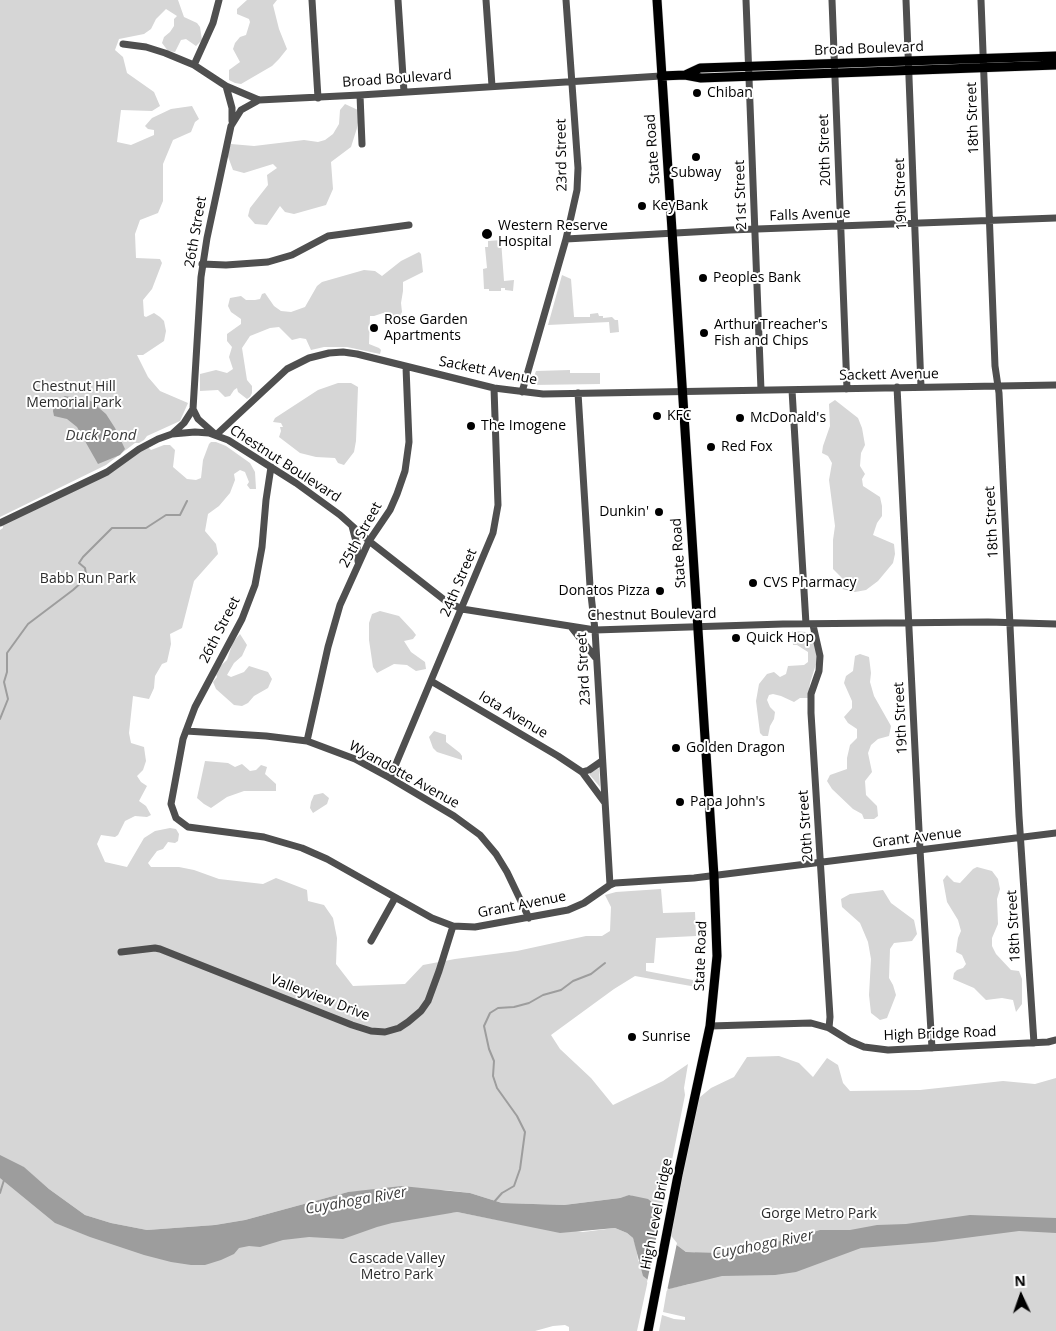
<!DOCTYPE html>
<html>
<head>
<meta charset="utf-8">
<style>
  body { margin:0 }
  #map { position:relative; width:1056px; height:1331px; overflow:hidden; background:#fff; font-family:"Open Sans",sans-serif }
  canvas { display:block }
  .north { position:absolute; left:996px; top:1271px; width:50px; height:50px; -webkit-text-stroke:4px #fff; paint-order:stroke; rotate:357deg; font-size:14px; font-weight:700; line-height:20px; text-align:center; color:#000 }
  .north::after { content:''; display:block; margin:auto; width:18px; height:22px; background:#000; clip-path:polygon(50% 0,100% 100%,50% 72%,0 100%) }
</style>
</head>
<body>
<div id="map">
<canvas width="1056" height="1331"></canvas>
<div class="north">N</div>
</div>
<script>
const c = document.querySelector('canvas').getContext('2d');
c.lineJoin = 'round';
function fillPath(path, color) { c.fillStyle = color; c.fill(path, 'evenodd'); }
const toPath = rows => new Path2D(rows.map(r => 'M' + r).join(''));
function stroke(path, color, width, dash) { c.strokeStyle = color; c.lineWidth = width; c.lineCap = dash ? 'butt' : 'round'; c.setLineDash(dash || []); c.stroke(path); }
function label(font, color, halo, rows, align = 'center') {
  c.font = font + ' "Open Sans",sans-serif'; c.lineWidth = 4; c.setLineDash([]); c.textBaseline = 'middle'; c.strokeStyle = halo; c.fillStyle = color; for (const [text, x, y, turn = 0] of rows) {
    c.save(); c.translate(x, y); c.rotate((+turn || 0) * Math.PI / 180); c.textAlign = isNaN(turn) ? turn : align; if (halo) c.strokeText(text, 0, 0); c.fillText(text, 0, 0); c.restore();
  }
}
const green = toPath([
  [0,0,178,0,184,17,197,23,200,27,202,40,196,46,186,39,181,40,175,52,168,51,162,43,164,37,170,32,174,26,174,19,177,16,166,9,156,19,151,29,144,34,119,39,115,50,123,57,127,73,154,92,160,106,152,111,121,110,117,142,131,145,154,135,154,130,148,129,145,126,152,118,171,109,192,106,199,119,195,122,191,132,173,140,163,164,163,201,158,213,140,220,135,234,136,258,160,259,162,263,152,289,143,300,144,316,146,317,154,313,160,317,164,321,166,331,164,341,143,355,137,355,148,377,160,391,188,403,180,421,147,436,144,440,139,443,135,443,106,465,0,517],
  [247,0,277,0,273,5,279,29,287,49,279,59,272,66,241,84,235,83,229,80,229,70,240,62,233,49,235,43,240,37,246,35,250,22,249,19,237,14,237,9],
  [345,104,358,110,359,117,357,128,351,147,331,162,333,189,326,205,294,214,285,212,280,206,267,225,255,224,248,216,250,208,268,185,267,175,277,168,273,164,244,173,233,170,227,154,231,144,254,146,304,140,318,142,325,140,333,134,339,124,340,110],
  [501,240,504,281,514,280,513,291,505,290,505,288,501,288,501,291,489,291,489,289,484,289,483,269,487,268,485,247,488,247,488,241],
  [419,252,421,254,423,272,403,282,403,291,401,303,402,312,398,319,388,314,383,313,374,316,370,316,369,344,379,348,381,350,380,354,347,347,324,347,311,350,306,339,300,338,292,340,279,327,270,328,250,336,242,348,247,380,252,386,252,393,250,397,247,399,238,392,237,388,234,390,230,396,225,397,218,390,200,391,200,374,216,370,227,373,233,369,229,357,232,347,227,341,227,334,241,324,241,319,231,312,228,306,230,298,241,296,246,300,255,300,260,299,262,294,265,293,274,306,281,311,291,312,305,307,317,286,322,282,364,270,375,271,382,276,401,261],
  [562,275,571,279,574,317,590,317,590,314,598,313,599,316,603,316,603,318,612,317,615,320,618,320,619,332,610,333,609,322,548,325],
  [570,370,570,373,600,373,600,384,531,385,536,371],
  [338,383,351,383,358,387,356,441,354,452,344,465,338,463,335,458,316,457,300,453,279,437,281,431,280,427,283,427,281,423,273,422,275,418,318,390],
  [835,400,858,418,862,428,865,445,861,453,860,466,865,474,862,479,863,486,880,497,882,506,882,516,877,523,873,535,894,544,895,554,893,563,878,581,866,590,855,592,842,589,841,577,833,569,833,540,835,526,829,480,832,463,828,456,822,453,823,446,830,426,829,404],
  [211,442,216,442,226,446,250,463,255,472,256,489,250,489,247,485,249,482,245,472,240,470,234,474,235,480,230,493,219,506,208,514,205,531,216,544,218,554,194,581,182,628,170,634,171,644,167,662,162,664,155,676,154,688,149,699,133,696,129,733,131,743,144,747,146,761,143,770,137,776,141,782,147,786,139,801,146,806,151,815,147,817,135,816,125,821,118,835,115,837,101,835,97,844,105,862,127,867,144,838,155,831,170,828,176,829,179,834,178,841,175,843,168,842,163,849,157,851,148,863,151,867,179,867,194,870,219,879,263,884,276,878,307,890,308,901,324,905,333,918,337,938,336,964,353,986,405,984,423,965,455,959,517,951,586,936,602,936,610,931,611,907,605,895,616,892,661,889,663,913,695,912,696,936,656,938,654,963,646,963,646,971,693,980,701,973,703,975,702,988,635,976,614,989,551,1035,560,1049,591,1078,613,1105,663,1081,688,1064,684,1088,685,1095,661,1215,659,1208,630,1195,620,1198,564,1205,502,1203,470,1193,445,1190,369,1191,348,1192,245,1220,215,1225,147,1230,111,1223,85,1215,49,1189,22,1166,29,1198,202,1260,357,1206,449,1213,457,1212,498,1220,583,1232,615,1228,627,1233,633,1238,636,1247,638,1260,648,1280,637,1331,569,1331,569,1327,565,1325,553,1326,535,1331,0,1331,0,530,3,528,2,522,75,488,146,445,151,450,164,445,170,445,175,450,173,467,187,479,196,480,201,478,203,460,209,444],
  [380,611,399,616,413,631,416,635,413,639,404,641,411,652,425,662,426,669,416,671,407,665,394,664,377,673,373,667,369,640,369,623,372,614],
  [792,631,806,632,812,635,817,645,817,661,810,683,808,698,800,698,794,702,781,696,773,694,769,695,767,700,770,707,775,712,774,719,770,726,768,736,763,736,760,733,756,701,759,684,767,674,774,672,780,677,786,674,788,666,804,665,808,662,808,652,797,645,793,645],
  [240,634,247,645,242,656,234,663,227,675,231,677,244,672,249,666,268,672,272,679,268,688,254,696,248,703,242,706,234,705,216,689,213,682,217,677,215,671,227,660,233,642],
  [860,654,869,657,871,673,870,682,874,696,891,726,889,736,878,739,871,745,868,753,872,772,865,781,866,795,877,806,878,816,874,819,864,819,862,814,853,809,832,789,827,781,830,775,847,769,847,758,850,745,857,738,857,729,848,723,844,717,852,708,852,701,844,683,846,676,853,671,855,656],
  [434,731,446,735,446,742,460,753,462,756,462,760,437,752,433,748,429,737],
  [205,761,228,763,235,767,242,764,250,771,256,770,261,765,267,767,265,774,276,784,276,791,244,791,227,797,211,808,204,804,197,798],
  [598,768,599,769,600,787,589,774],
  [323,793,329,798,327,804,313,813,310,808,311,802,314,795],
  [977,867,992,871,998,879,1000,889,997,899,998,924,992,938,992,946,996,954,1011,970,1019,971,1022,979,1022,1004,1016,1012,1013,1000,1002,998,986,1000,974,988,953,979,954,973,957,970,963,968,966,964,962,955,956,952,958,938,961,931,958,920,947,902,943,880,947,875,954,882,960,883,973,869],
  [883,890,891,903,914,920,917,934,912,941,894,943,890,949,889,978,893,985,896,995,887,1018,880,1020,871,1013,869,995,871,959,868,942,860,923,842,907,841,899,850,894],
  [779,1056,799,1063,813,1077,827,1058,838,1065,843,1083,850,1091,920,1090,1003,1081,1035,1084,1056,1078,1056,1331,659,1331,662,1315,674,1319,685,1320,685,1317,663,1312,667,1289,690,1284,695,1252,686,1252,674,1243,666,1233,694,1102,711,1088,734,1077,747,1057]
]);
const water = toPath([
  [65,396,91,401,106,414,115,428,125,449,120,455,98,464,77,427,67,419,54,416,53,411,55,402],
  [0,1155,24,1167,49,1189,85,1215,111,1223,147,1230,215,1225,245,1220,348,1192,402,1186,470,1193,502,1203,564,1205,620,1198,629,1195,648,1199,659,1208,666,1233,674,1243,686,1252,718,1253,791,1239,820,1230,850,1230,877,1225,906,1224,970,1215,1056,1218,1056,1233,1019,1231,934,1242,861,1248,796,1272,775,1275,722,1276,669,1289,652,1283,643,1276,633,1238,627,1233,615,1228,560,1233,457,1212,392,1223,377,1227,343,1239,309,1237,283,1240,260,1247,249,1246,239,1248,234,1254,221,1260,205,1265,191,1265,171,1262,144,1255,90,1237,55,1223,0,1178]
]);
const pier = toPath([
  [662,1210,668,1232,677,1243,667,1291,651,1286,647,1282]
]);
const stream = toPath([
  [0,719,8,699,4,682,7,672,7,653,28,624,73,590,83,581,86,574,85,568,79,563,83,557,112,528,146,528,166,515,180,515,187,501],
  [0,1193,4,1180],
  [494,1202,502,1193,514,1186,520,1169,525,1132,517,1116,497,1088,493,1076,494,1061,489,1049,484,1026,490,1013,498,1008,514,1007,529,1003,543,995,561,990,573,981,591,974,605,963]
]);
const minor = toPath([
  [312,0,318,98],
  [398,0,404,92],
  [486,0,492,86],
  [746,0,761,390],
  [832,0,847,389],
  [906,0,921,387],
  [981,0,995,366,999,393,1019,816,1034,1043],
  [123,44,146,47,165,53,194,65,226,86,259,100,360,95,661,76],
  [194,65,213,23,219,0],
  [226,86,232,108,232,121],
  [360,95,362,144],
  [566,239,730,230,1056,218],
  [202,264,226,265,268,262,292,255,328,236,409,225],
  [897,387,920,850,932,1048],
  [792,390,806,624],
  [522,392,566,239,577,190,578,168,566,0],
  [578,393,590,586,595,630,610,885],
  [173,433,184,423,193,409],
  [215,434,198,419,193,409,201,277,207,238,231,126,241,110,259,100],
  [216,435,287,369,309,358,329,353,343,352,357,354,494,388,543,394,1056,385],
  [271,467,266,500,262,547,255,585,242,619,195,707,183,739,171,804,176,818,188,827,264,837,302,848,327,859,432,918,453,926,475,927,568,910,584,903,610,885,615,883,694,878,1056,833],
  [0,523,107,472,139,449,158,439,172,434,195,432,209,433,228,440,296,483,340,515,369,541,447,602,462,609,595,630,783,624,988,622,1056,624],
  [352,526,357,545,358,561],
  [813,625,820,656,819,671,811,694,811,713,830,1017,829,1028],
  [572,628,595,657],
  [431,681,558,756,582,772,605,803],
  [186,731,266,736,307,741,355,759,390,778,454,816,480,835,496,854,507,872,529,918],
  [307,741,328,647,340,605,369,541,390,510,397,494,405,471,409,442,406,367],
  [582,772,589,770,602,761],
  [390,778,493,533,498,505,494,388],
  [371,941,395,898],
  [121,952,155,948,160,949,352,1025,371,1031,385,1032,399,1028,408,1022,421,1011,428,1001,439,971,453,926],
  [710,1026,811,1023,829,1028,850,1041,864,1047,888,1050,1048,1042,1056,1040]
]);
const major = toPath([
  [685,75,700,68,1056,56],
  [661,76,685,75,701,78,1056,65],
  [648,1331,678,1175,710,1026,717,956,714,876,657,0]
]);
const markers = [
  [697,93,5,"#000"],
  [696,157,5,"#000"],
  [642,206,5,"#000"],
  [487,234,6,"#000"],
  [703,278,5,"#000"],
  [374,328,5,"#000"],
  [704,333,5,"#000"],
  [657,416,5,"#000"],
  [740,418,5,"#000"],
  [471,426,5,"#000"],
  [711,447,5,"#000"],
  [659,512,5,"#000"],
  [753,583,5,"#000"],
  [660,591,5,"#000"],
  [736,638,5,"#000"],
  [676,748,5,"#000"],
  [680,802,5,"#000"],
  [632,1037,5,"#000"]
];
const streetNames = [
  ["Broad Boulevard",869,49,-2],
  ["Broad Boulevard",397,79,-4],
  ["18th Street",973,118,-92],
  ["State Road",653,149,-94],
  ["20th Street",825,150,-92],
  ["23rd Street",562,155,-91],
  ["19th Street",901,194,-92],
  ["21st Street",741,195,-92],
  ["Falls Avenue",810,215,-2],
  ["26th Street",196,232,-80],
  ["Sackett Avenue",488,371,11],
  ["Sackett Avenue",889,375,-1],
  ["Chestnut Boulevard",285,464,33],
  ["18th Street",992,522,-93],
  ["25th Street",361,535,-61],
  ["State Road",679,553,-94],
  ["24th Street",459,583,-67],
  ["Chestnut Boulevard",652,615,-1],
  ["26th Street",220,630,-63],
  ["23rd Street",584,669,-93],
  ["Iota Avenue",513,715,31],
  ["19th Street",901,718,-93],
  ["Wyandotte Avenue",404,775,29],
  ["20th Street",806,826,-94],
  ["Grant Avenue",917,838,-7],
  ["Grant Avenue",522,905,-11],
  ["18th Street",1014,926,-93],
  ["State Road",701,956,-88],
  ["Valleyview Drive",320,998,21],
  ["High Bridge Road",940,1034,-2],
  ["High Level Bridge",657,1214,-79]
];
const poiNames = [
  ["Chiban",707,93],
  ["Subway",696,173,"center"],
  ["KeyBank",652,206],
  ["Western Reserve",498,226],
  ["Hospital",498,242],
  ["Peoples Bank",713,278],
  ["Rose Garden",384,320],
  ["Apartments",384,336],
  ["Arthur Treacher's",714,325],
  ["Fish and Chips",714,341],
  ["KFC",667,416],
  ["McDonald's",750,418],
  ["The Imogene",481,426],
  ["Red Fox",721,447],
  ["Dunkin'",649,512,"right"],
  ["CVS Pharmacy",763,583],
  ["Donatos Pizza",650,591,"right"],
  ["Quick Hop",746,638],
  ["Golden Dragon",686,748],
  ["Papa John's",690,802],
  ["Sunrise",642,1037]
];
const parkNames = [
  ["Chestnut Hill",74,387],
  ["Memorial Park",74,403],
  ["Babb Run Park",88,579],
  ["Gorge Metro Park",819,1214],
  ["Cascade Valley",397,1259],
  ["Metro Park",397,1275]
];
const waterNames = [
  ["Duck Pond",101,436],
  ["Cuyahoga River",356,1201,-10],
  ["Cuyahoga River",763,1245,-11]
];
fillPath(green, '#d6d6d6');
fillPath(water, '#9d9d9d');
fillPath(pier, '#fff');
stroke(stream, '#9d9d9d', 2);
stroke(major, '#dbdbdb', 10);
stroke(minor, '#4f4f4f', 7);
stroke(major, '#000', 9);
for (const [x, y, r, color] of markers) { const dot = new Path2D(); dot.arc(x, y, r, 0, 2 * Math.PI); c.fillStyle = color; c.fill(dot); stroke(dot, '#fff', 2); }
label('14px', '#000', '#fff', streetNames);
label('14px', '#000', '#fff', poiNames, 'left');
label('14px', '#2d2d2d', '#fff', parkNames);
label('italic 15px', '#3e3e3e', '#fff', waterNames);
</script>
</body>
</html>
